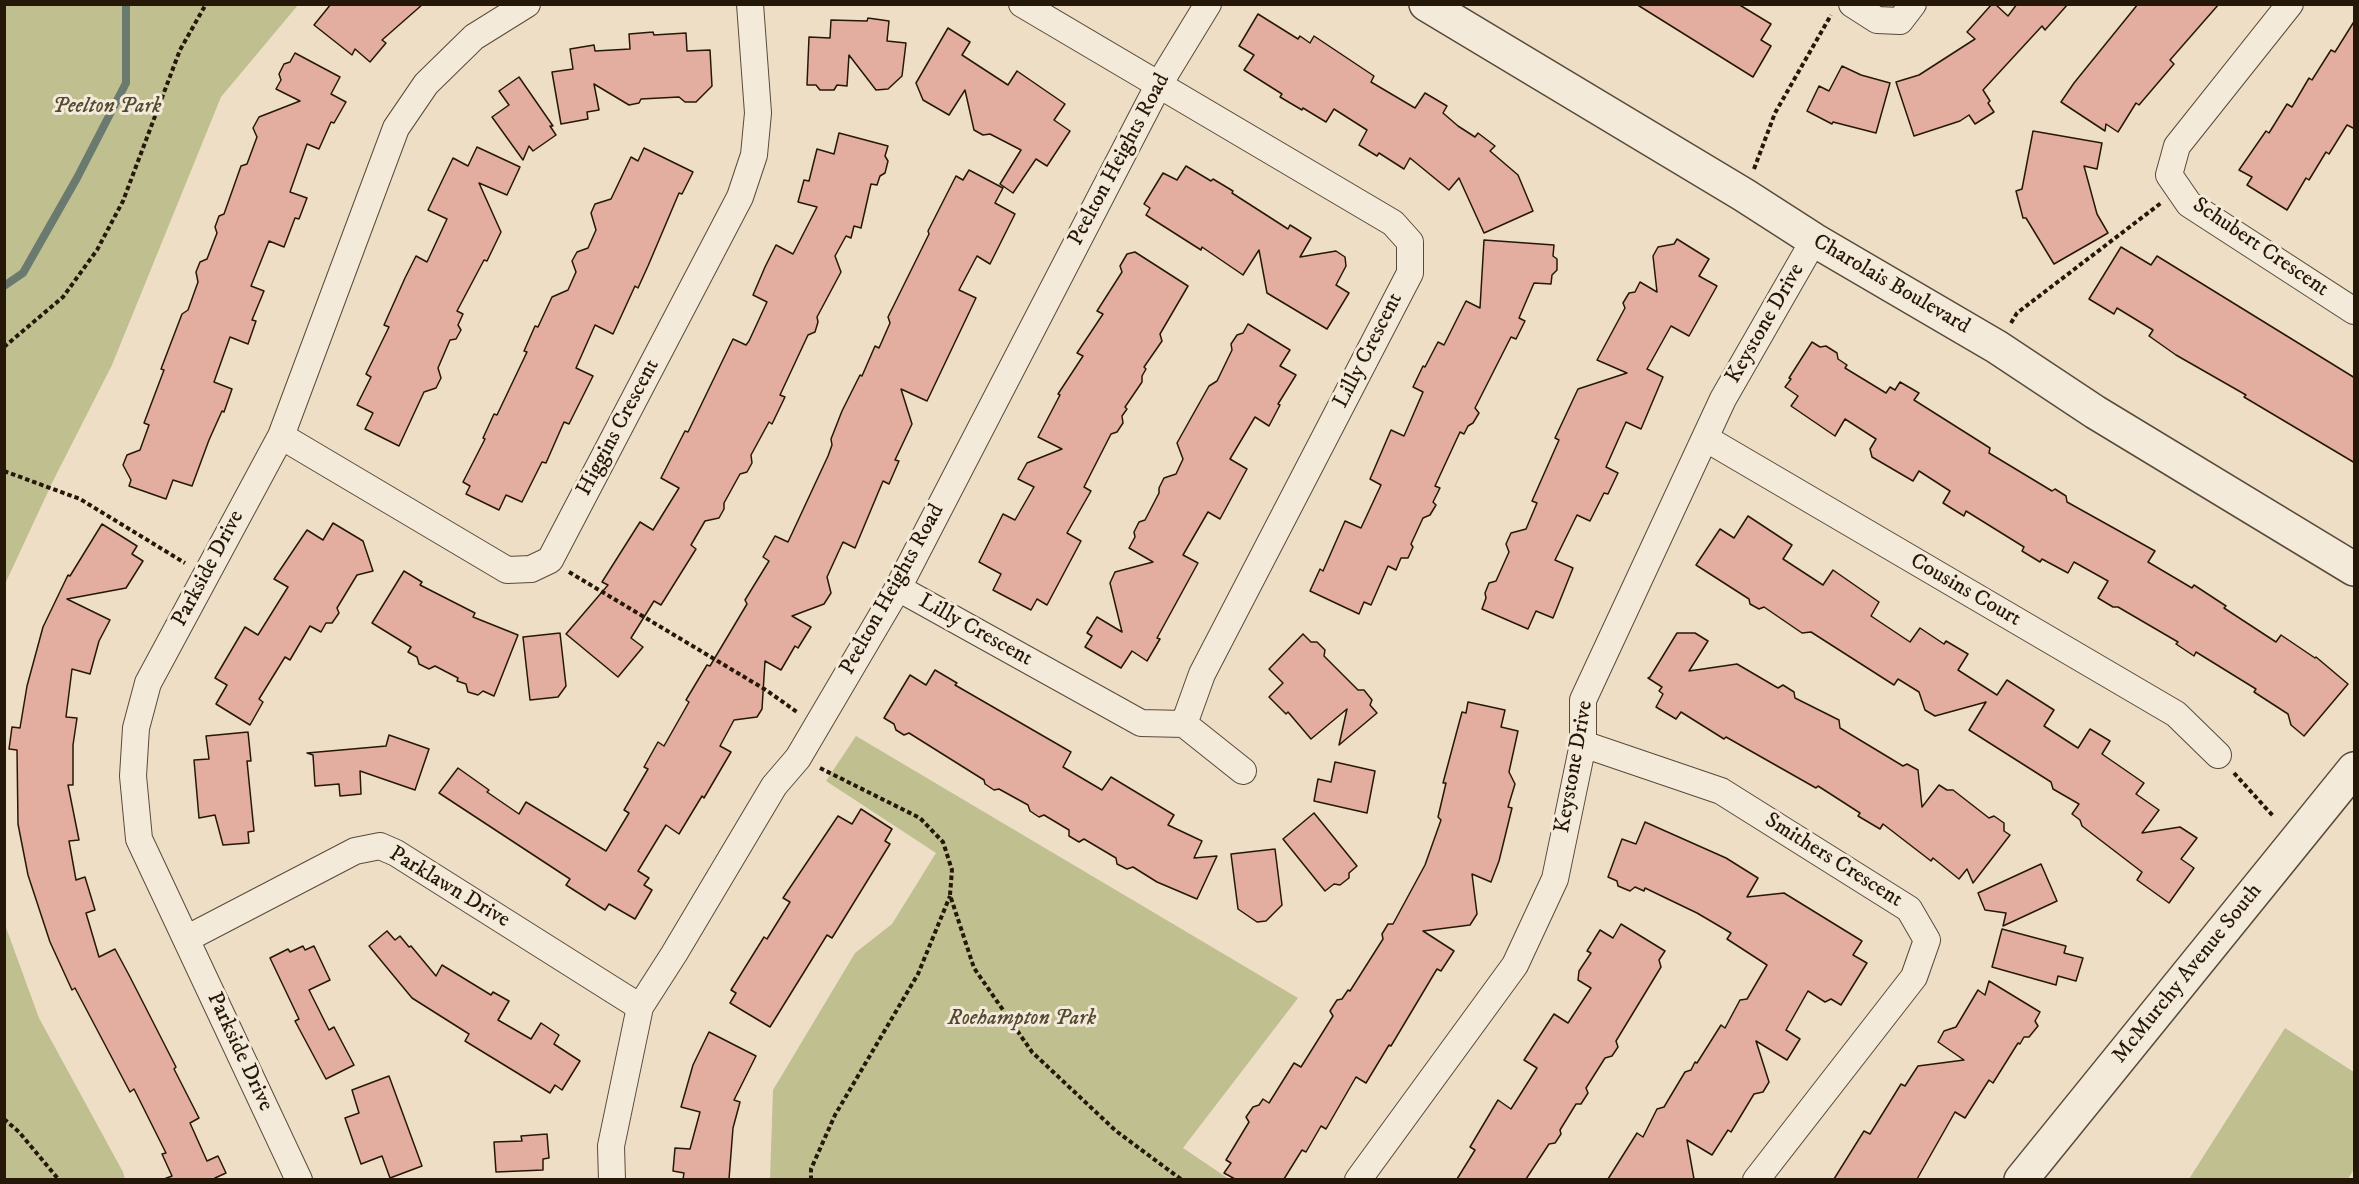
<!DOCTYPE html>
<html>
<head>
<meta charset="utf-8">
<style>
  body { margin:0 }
  #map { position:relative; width:2359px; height:1184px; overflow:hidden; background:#eedec6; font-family:"IM FELL DW Pica",serif }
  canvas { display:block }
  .frame { position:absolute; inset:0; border:6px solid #261808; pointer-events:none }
</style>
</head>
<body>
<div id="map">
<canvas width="2359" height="1184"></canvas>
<div class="frame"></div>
</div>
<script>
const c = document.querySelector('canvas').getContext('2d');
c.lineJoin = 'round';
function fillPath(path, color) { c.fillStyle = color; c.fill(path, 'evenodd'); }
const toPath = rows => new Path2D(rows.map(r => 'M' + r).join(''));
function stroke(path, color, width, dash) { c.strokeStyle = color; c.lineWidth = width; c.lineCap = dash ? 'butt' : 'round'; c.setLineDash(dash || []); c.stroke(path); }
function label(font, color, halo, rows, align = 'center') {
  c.font = font + ' "IM FELL DW Pica",serif'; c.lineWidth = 6; c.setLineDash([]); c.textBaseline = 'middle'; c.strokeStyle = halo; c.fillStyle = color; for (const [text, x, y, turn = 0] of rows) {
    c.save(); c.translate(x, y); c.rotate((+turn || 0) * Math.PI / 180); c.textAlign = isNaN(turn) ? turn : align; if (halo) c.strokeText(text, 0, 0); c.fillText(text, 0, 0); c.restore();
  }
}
const green = toPath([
  [5,4,298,5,221,97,112,365,53,481,5,584],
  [856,736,1298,998,1183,1148,1229,1179,770,1179,773,1090,855,953,892,924,936,853,826,781],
  [4,922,39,1018,123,1172,125,1179,5,1179],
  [2285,1028,2354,1072,2354,1169,2348,1179,2189,1179]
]);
const stream = toPath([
  [4,286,23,273,77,178,126,83,126,4]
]);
const building = toPath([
  [331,4,423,4,382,40,386,43,370,62,355,49,352,55,314,25,331,4],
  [1636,4,1738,4,1771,24,1761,40,1771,46,1753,77,1636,4],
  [1992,4,1995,4,2008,16,2017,4,2068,4,2045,30,2042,26,1983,90,1990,101,1988,103,1994,112,1975,124,1969,115,1960,121,1914,136,1896,82,1919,75,1975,39,1967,32,1992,4],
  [2138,4,2219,4,2170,60,2174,64,2139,105,2136,103,2118,132,2106,124,2105,131,2061,102,2074,83,2138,4],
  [1258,14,1298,39,1300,36,1310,43,1314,36,1374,76,1371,82,1415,108,1425,93,1447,106,1443,113,1458,126,1475,137,1478,133,1495,146,1490,151,1518,175,1533,211,1484,233,1459,178,1449,190,1410,158,1404,169,1379,153,1377,156,1359,145,1367,130,1334,109,1326,122,1303,108,1302,110,1280,97,1282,94,1244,70,1254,55,1239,46,1258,14],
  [868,18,889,21,887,41,906,43,902,76,888,89,876,90,849,55,847,86,837,85,834,90,820,90,816,85,807,85,809,37,830,38,831,20,867,21,868,18],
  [2355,20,2355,129,2347,125,2329,154,2326,152,2309,180,2306,178,2287,210,2247,185,2252,177,2239,170,2266,131,2269,133,2287,104,2292,107,2309,78,2312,80,2331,50,2335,52,2355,20],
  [948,28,970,42,962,55,1008,85,1017,71,1065,104,1054,120,1070,131,1047,166,1036,159,1013,193,1000,184,1021,150,990,134,983,135,974,130,965,90,949,115,923,100,916,83,948,28],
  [653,32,654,35,686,33,687,51,710,50,712,86,696,102,685,102,679,97,641,99,639,103,629,105,594,84,599,110,587,112,588,119,561,124,552,72,573,69,570,49,594,45,595,51,630,49,629,34,653,32],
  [295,53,340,77,331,94,346,102,334,123,331,122,319,149,307,144,290,192,307,198,299,219,295,218,284,247,269,241,251,286,264,291,252,320,256,321,248,344,230,337,214,382,232,389,224,412,222,411,209,440,192,486,173,480,166,499,129,486,131,480,123,465,127,455,140,450,149,425,144,423,164,370,161,369,182,314,188,310,198,282,196,272,200,262,207,259,217,233,215,227,219,216,224,214,241,166,247,164,257,137,253,128,259,117,300,101,276,89,281,80,279,74,284,64,290,62,295,53],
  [1842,66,1861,75,1890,83,1876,133,1833,122,1832,124,1807,111,1819,86,1829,91,1842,66],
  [519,77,553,126,550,126,556,135,533,151,529,146,523,160,492,117,509,105,499,91,519,77],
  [2033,131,2102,143,2097,169,2084,166,2097,214,2108,233,2054,264,2026,218,2023,218,2016,191,2022,189,2033,131],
  [839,133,888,146,885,156,888,161,885,173,880,176,877,185,871,184,861,228,854,226,851,238,846,236,835,256,841,272,817,317,818,322,815,332,808,335,780,395,785,397,772,424,769,422,751,455,752,463,747,472,740,474,724,503,724,509,719,518,705,521,691,545,696,549,661,605,654,601,631,638,643,647,618,677,566,634,608,585,602,582,640,522,653,530,679,488,661,478,685,431,688,432,733,339,746,345,749,341,767,302,753,295,765,267,776,245,793,254,817,207,798,202,804,180,809,181,817,149,834,154,839,133],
  [477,147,520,167,507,195,479,183,501,232,487,261,484,260,457,311,463,314,458,325,461,330,456,339,450,340,438,368,441,378,436,388,424,392,399,446,365,429,373,413,357,405,371,377,366,374,389,327,384,325,405,278,416,256,427,262,447,219,428,210,453,158,468,166,477,147],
  [644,148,693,172,682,194,679,193,648,266,638,288,635,286,613,334,595,325,576,368,593,376,569,424,564,422,546,463,542,462,522,502,506,495,499,510,466,494,470,486,463,482,485,439,483,438,494,414,497,415,527,352,524,351,535,326,538,327,552,297,568,290,576,272,572,261,577,252,588,248,596,230,591,213,595,204,611,199,631,157,638,161,644,148],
  [1186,166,1211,181,1213,179,1233,191,1232,193,1288,229,1290,225,1311,238,1300,257,1336,251,1345,257,1346,266,1336,285,1349,293,1327,329,1267,293,1259,250,1243,275,1202,247,1201,250,1146,215,1150,208,1144,204,1163,173,1177,180,1186,166],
  [969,170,1003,188,995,203,1015,214,990,264,977,256,959,290,976,298,927,401,901,389,912,424,895,460,899,461,889,484,883,481,855,548,843,542,827,577,831,593,824,604,792,616,811,627,798,648,795,646,781,670,765,661,762,709,757,717,734,720,720,746,731,752,704,798,702,796,679,834,666,825,638,871,649,878,644,885,652,890,635,919,609,904,605,910,566,885,570,879,439,793,458,768,489,790,487,792,519,814,526,802,606,851,629,813,624,810,648,769,644,767,658,742,664,746,689,702,686,700,707,665,710,666,747,604,745,600,769,561,763,557,775,536,788,542,828,456,832,445,831,439,842,411,860,375,862,376,875,346,879,348,890,323,888,317,929,234,928,231,956,176,963,180,969,170],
  [1677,239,1709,259,1699,276,1717,286,1689,336,1671,326,1647,369,1663,377,1641,429,1626,422,1606,467,1618,473,1608,494,1604,493,1590,521,1577,515,1555,560,1573,568,1553,618,1536,611,1528,629,1482,609,1486,598,1485,593,1489,583,1496,581,1509,552,1506,544,1511,533,1526,529,1537,503,1532,501,1559,440,1555,438,1578,389,1627,373,1597,360,1625,308,1623,303,1629,293,1635,292,1640,282,1657,292,1653,256,1658,247,1674,244,1677,239],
  [1484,240,1554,245,1553,256,1557,259,1557,270,1552,275,1551,284,1534,283,1519,318,1525,321,1516,339,1511,337,1475,408,1479,413,1473,423,1468,426,1464,434,1460,432,1435,486,1440,488,1433,502,1436,505,1430,515,1423,518,1411,544,1413,547,1408,558,1401,558,1396,570,1388,566,1371,605,1364,602,1359,614,1310,591,1320,569,1323,571,1345,521,1361,528,1381,485,1370,479,1391,430,1404,436,1423,392,1413,387,1423,366,1425,367,1438,342,1444,345,1466,301,1480,308,1484,240],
  [2121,247,2151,265,2157,256,2355,378,2355,463,2244,397,2246,395,2176,355,2149,336,2153,330,2117,308,2114,314,2089,299,2121,247],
  [1135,252,1188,286,1160,334,1162,341,1144,367,1146,369,1142,376,1142,382,1125,407,1127,409,1122,416,1123,423,1117,432,1111,434,1084,487,1091,491,1067,533,1081,541,1047,605,1037,599,1031,610,993,590,1001,574,979,562,1003,514,1015,520,1034,487,1018,479,1027,463,1062,449,1038,437,1060,395,1058,394,1083,356,1077,353,1103,314,1097,311,1122,272,1120,266,1127,254,1135,252],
  [1248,324,1290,350,1280,366,1296,375,1278,404,1280,405,1269,426,1255,417,1230,459,1247,469,1220,519,1208,512,1183,555,1198,563,1157,638,1160,639,1147,661,1132,651,1121,668,1085,647,1092,636,1087,633,1097,617,1122,632,1110,583,1115,572,1153,562,1129,548,1135,537,1134,532,1139,522,1145,520,1159,493,1159,488,1164,478,1176,474,1183,459,1177,443,1209,386,1217,381,1232,350,1231,344,1237,335,1243,333,1248,324],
  [1812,342,1820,347,1826,346,1837,353,1838,359,1847,365,1845,368,1886,393,1890,387,1895,390,1900,382,1919,393,1914,400,1990,448,1989,453,2052,491,2055,489,2066,496,2067,502,2155,551,2148,562,2192,588,2194,585,2226,606,2224,608,2276,642,2281,635,2315,658,2316,657,2348,684,2304,736,2291,725,2288,714,2254,692,2256,689,2196,652,2194,656,2176,644,2178,642,2118,607,2113,607,2098,598,2108,581,2074,562,2068,573,2042,559,2040,562,2022,551,2024,547,1966,511,1964,516,1943,503,1950,491,1919,471,1913,481,1872,457,1870,449,1876,439,1845,419,1835,436,1791,406,1798,396,1785,387,1791,379,1789,378,1812,342],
  [1748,516,1792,545,1783,559,1823,585,1833,570,1879,602,1871,616,1910,642,1920,628,1944,644,1946,641,1968,654,1958,670,1997,695,2007,680,2054,710,2044,726,2078,748,2090,729,2110,741,2102,754,2144,783,2136,794,2159,810,2142,833,2180,827,2197,838,2181,859,2194,868,2169,903,2137,880,2142,872,2082,826,2080,820,2072,814,2079,804,2053,789,2051,782,1969,730,1986,702,1935,716,1925,710,1919,692,1898,679,1894,685,1811,632,1802,633,1764,607,1759,609,1750,604,1749,599,1696,565,1720,529,1734,538,1748,516],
  [333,523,363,541,373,571,357,575,337,608,339,613,332,623,326,623,321,632,310,626,290,660,285,657,259,699,263,702,250,725,216,704,227,685,215,678,245,627,258,635,288,587,274,579,307,530,323,540,333,523],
  [102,524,137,546,132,554,143,561,126,588,67,599,110,620,99,641,90,674,72,669,66,717,77,718,73,745,73,785,68,785,79,840,69,841,76,880,85,877,95,910,86,913,99,957,115,949,130,977,176,1067,174,1069,199,1118,190,1123,207,1161,218,1156,226,1173,215,1178,216,1179,164,1179,172,1176,162,1154,166,1153,134,1089,130,1092,75,988,72,990,50,942,28,875,18,824,17,750,9,749,12,727,20,728,27,686,43,627,68,575,70,576,102,524],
  [404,571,422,582,420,585,475,613,473,617,518,635,494,696,483,691,478,695,468,692,466,684,457,681,458,678,435,666,429,669,419,664,417,657,408,652,411,647,372,623,404,571],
  [560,633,566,686,558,697,530,700,523,637,560,633],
  [1677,633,1695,633,1708,641,1689,671,1737,664,1778,688,1783,685,1794,692,1795,698,1839,720,1840,728,1903,766,1907,764,1918,770,1922,807,1939,785,1947,790,1953,790,1989,818,1994,816,2004,823,2004,831,2010,835,1973,883,1967,869,1959,879,1933,858,1931,861,1883,824,1880,829,1858,816,1860,813,1818,786,1816,788,1726,737,1724,739,1681,712,1676,719,1656,707,1663,694,1659,691,1662,687,1648,678,1650,677,1677,633],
  [1303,634,1311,642,1317,642,1325,650,1324,656,1358,690,1364,690,1372,700,1370,705,1377,713,1339,745,1347,709,1311,739,1288,712,1286,714,1269,697,1283,683,1269,669,1303,634],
  [935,670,957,683,955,685,1071,752,1063,767,1102,790,1111,777,1174,815,1168,825,1202,841,1194,858,1217,856,1197,899,1157,882,1133,867,1127,869,1117,864,1116,858,1084,839,1079,842,1069,836,1069,830,1044,815,1039,817,1030,811,1028,805,999,789,994,790,985,784,984,780,909,733,904,735,896,730,894,724,884,718,910,675,926,685,935,670],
  [1468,702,1505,710,1501,727,1518,731,1509,772,1515,784,1508,807,1512,808,1499,861,1491,882,1472,874,1477,914,1470,925,1423,931,1454,951,1441,971,1437,969,1391,1046,1389,1045,1366,1083,1356,1077,1326,1129,1321,1126,1306,1152,1302,1150,1284,1179,1235,1179,1224,1173,1231,1163,1226,1160,1249,1122,1246,1117,1253,1107,1259,1105,1263,1099,1269,1103,1294,1063,1301,1067,1333,1016,1330,1011,1337,1000,1342,999,1348,990,1350,991,1383,939,1382,934,1388,924,1393,924,1425,865,1441,820,1438,817,1446,783,1443,783,1462,712,1466,713,1468,702],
  [248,732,251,761,247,761,254,831,248,832,249,843,223,845,215,815,199,818,194,760,209,759,206,736,248,732],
  [389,735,429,749,415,790,360,771,361,794,340,796,339,784,315,786,313,755,307,753,386,746,389,735],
  [1335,762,1375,771,1367,813,1314,801,1318,779,1331,782,1335,762],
  [861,809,892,829,885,841,890,844,832,938,827,935,770,1027,730,1003,736,993,731,990,764,937,767,939,790,902,783,898,838,816,852,824,861,809],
  [1314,813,1357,866,1349,873,1349,878,1340,885,1334,884,1325,891,1283,839,1314,813],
  [1645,822,1726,858,1758,878,1747,897,1784,893,1862,941,1853,955,1867,963,1841,1005,1831,999,1825,1002,1808,991,1786,1030,1800,1039,1787,1060,1756,1041,1769,1082,1763,1092,1754,1094,1731,1132,1728,1130,1712,1155,1687,1140,1694,1179,1608,1179,1637,1133,1643,1137,1657,1109,1664,1107,1685,1072,1691,1070,1695,1062,1697,1063,1721,1025,1725,1028,1740,1000,1747,999,1767,965,1727,939,1731,933,1697,913,1645,888,1644,891,1635,887,1630,891,1618,886,1617,881,1608,877,1622,839,1636,844,1645,822],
  [1275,849,1282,905,1266,921,1257,922,1238,909,1231,854,1275,849],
  [2041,864,2057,901,2003,926,2006,913,1985,910,1978,893,2041,864],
  [1621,924,1665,951,1659,960,1661,967,1616,1041,1618,1047,1612,1056,1605,1058,1586,1088,1588,1093,1581,1104,1576,1104,1560,1130,1561,1134,1555,1143,1549,1144,1526,1179,1457,1179,1475,1150,1470,1147,1498,1100,1511,1109,1537,1068,1524,1060,1554,1014,1568,1023,1591,988,1578,980,1579,971,1591,953,1587,951,1600,930,1613,938,1621,924],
  [2002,929,2066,946,2064,953,2083,958,2076,981,2058,976,2056,985,1992,967,2002,929],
  [387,931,395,940,400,936,409,947,411,946,436,976,442,965,491,995,493,992,509,1001,498,1020,531,1039,541,1023,559,1035,554,1044,580,1061,562,1090,555,1085,550,1093,465,1041,469,1034,412,998,369,946,387,931],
  [303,946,305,950,314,946,330,980,309,990,329,1030,334,1027,354,1065,326,1079,295,1021,299,1019,270,958,288,949,290,952,303,946],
  [1989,981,2040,1012,2035,1021,2038,1026,2029,1037,2024,1037,2020,1044,2018,1043,1993,1083,1989,1080,1965,1118,1955,1112,1917,1179,1834,1179,1864,1131,1870,1134,1901,1084,1905,1086,1918,1066,1964,1060,1938,1042,1944,1031,1956,1027,1978,990,1985,995,1989,981],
  [709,1032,756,1056,734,1100,740,1102,733,1128,729,1179,683,1179,684,1173,673,1171,675,1148,690,1149,700,1112,681,1107,693,1065,709,1032],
  [389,1076,422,1166,390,1178,382,1156,361,1164,345,1118,359,1113,352,1090,389,1076],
  [547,1134,549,1158,543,1159,543,1170,496,1172,494,1142,522,1141,521,1136,547,1134]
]);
const path = toPath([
  [1754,169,1775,113,1831,15],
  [2011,323,2017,313,2161,203],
  [4,347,63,297,97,250,123,201,180,50,206,4],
  [4,471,80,499,185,563],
  [569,572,766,690,797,712],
  [820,768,920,818,943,842,952,870,950,895,974,968,1032,1052,1116,1131,1182,1180],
  [2234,773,2274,817],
  [4,1119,19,1132,59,1180],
  [811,1180,811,1169,835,1115,918,974,950,896]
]);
const minor = toPath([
  [1852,4,1877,20,1900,21,1913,4],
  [2290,4,2177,146,2169,175,2189,204,2354,311],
  [281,436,507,570,531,569,550,560,740,197,754,155,758,113,750,4],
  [1705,438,2176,714,2218,755],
  [898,588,1141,723,1184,724,1202,674,1410,273,1410,242,1393,223,1022,4],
  [1184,724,1243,771],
  [1583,744,1721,791,1909,909,1927,940,1914,977,1756,1180],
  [186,939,355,851,380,846,396,853,640,1007],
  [299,1180,139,839,133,776,136,728,148,683,281,436,396,128,426,84,474,37,527,4],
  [612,1180,611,1146,640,1007,674,954,774,786,798,758,898,588,1158,86,1208,4],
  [1358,1180,1515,965,1555,879,1583,744,1583,700,1723,399,1814,240]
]);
const tertiary = toPath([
  [1426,4,1744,195,1814,240,1997,347,2095,412,2354,569],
  [2021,1180,2354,769]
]);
const parkNames = [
  ["Peelton Park",107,107],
  ["Roehampton Park",1022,1019]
];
const streetNames = [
  ["Peelton Heights Road",1120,160,-62],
  ["Schubert Crescent",2260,248,34],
  ["Charolais Boulevard",1891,285,30],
  ["Keystone Drive",1766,324,-60],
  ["Lilly Crescent",1369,351,-63],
  ["Higgins Crescent",619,428,-62],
  ["Parkside Drive",209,569,-62],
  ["Peelton Heights Road",893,590,-61],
  ["Cousins Court",1965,591,30],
  ["Lilly Crescent",975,631,29],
  ["Keystone Drive",1575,767,-80],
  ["Smithers Crescent",1833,861,32],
  ["Parklawn Drive",449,888,31],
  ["McMurchy Avenue South",2188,974,-51],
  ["Parkside Drive",239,1052,65]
];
fillPath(green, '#c0bf90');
stroke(stream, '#6b7a6e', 8);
fillPath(building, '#e3ae9f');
stroke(building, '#261808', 1.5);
stroke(minor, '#584a38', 28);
stroke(tertiary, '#584a38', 36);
stroke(path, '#261808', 4, [4.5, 3]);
stroke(minor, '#f4eada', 26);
stroke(tertiary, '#f4eada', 33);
label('italic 22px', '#544a31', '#f4eada', parkNames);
label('22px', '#261808', '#f4eada', streetNames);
</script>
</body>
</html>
